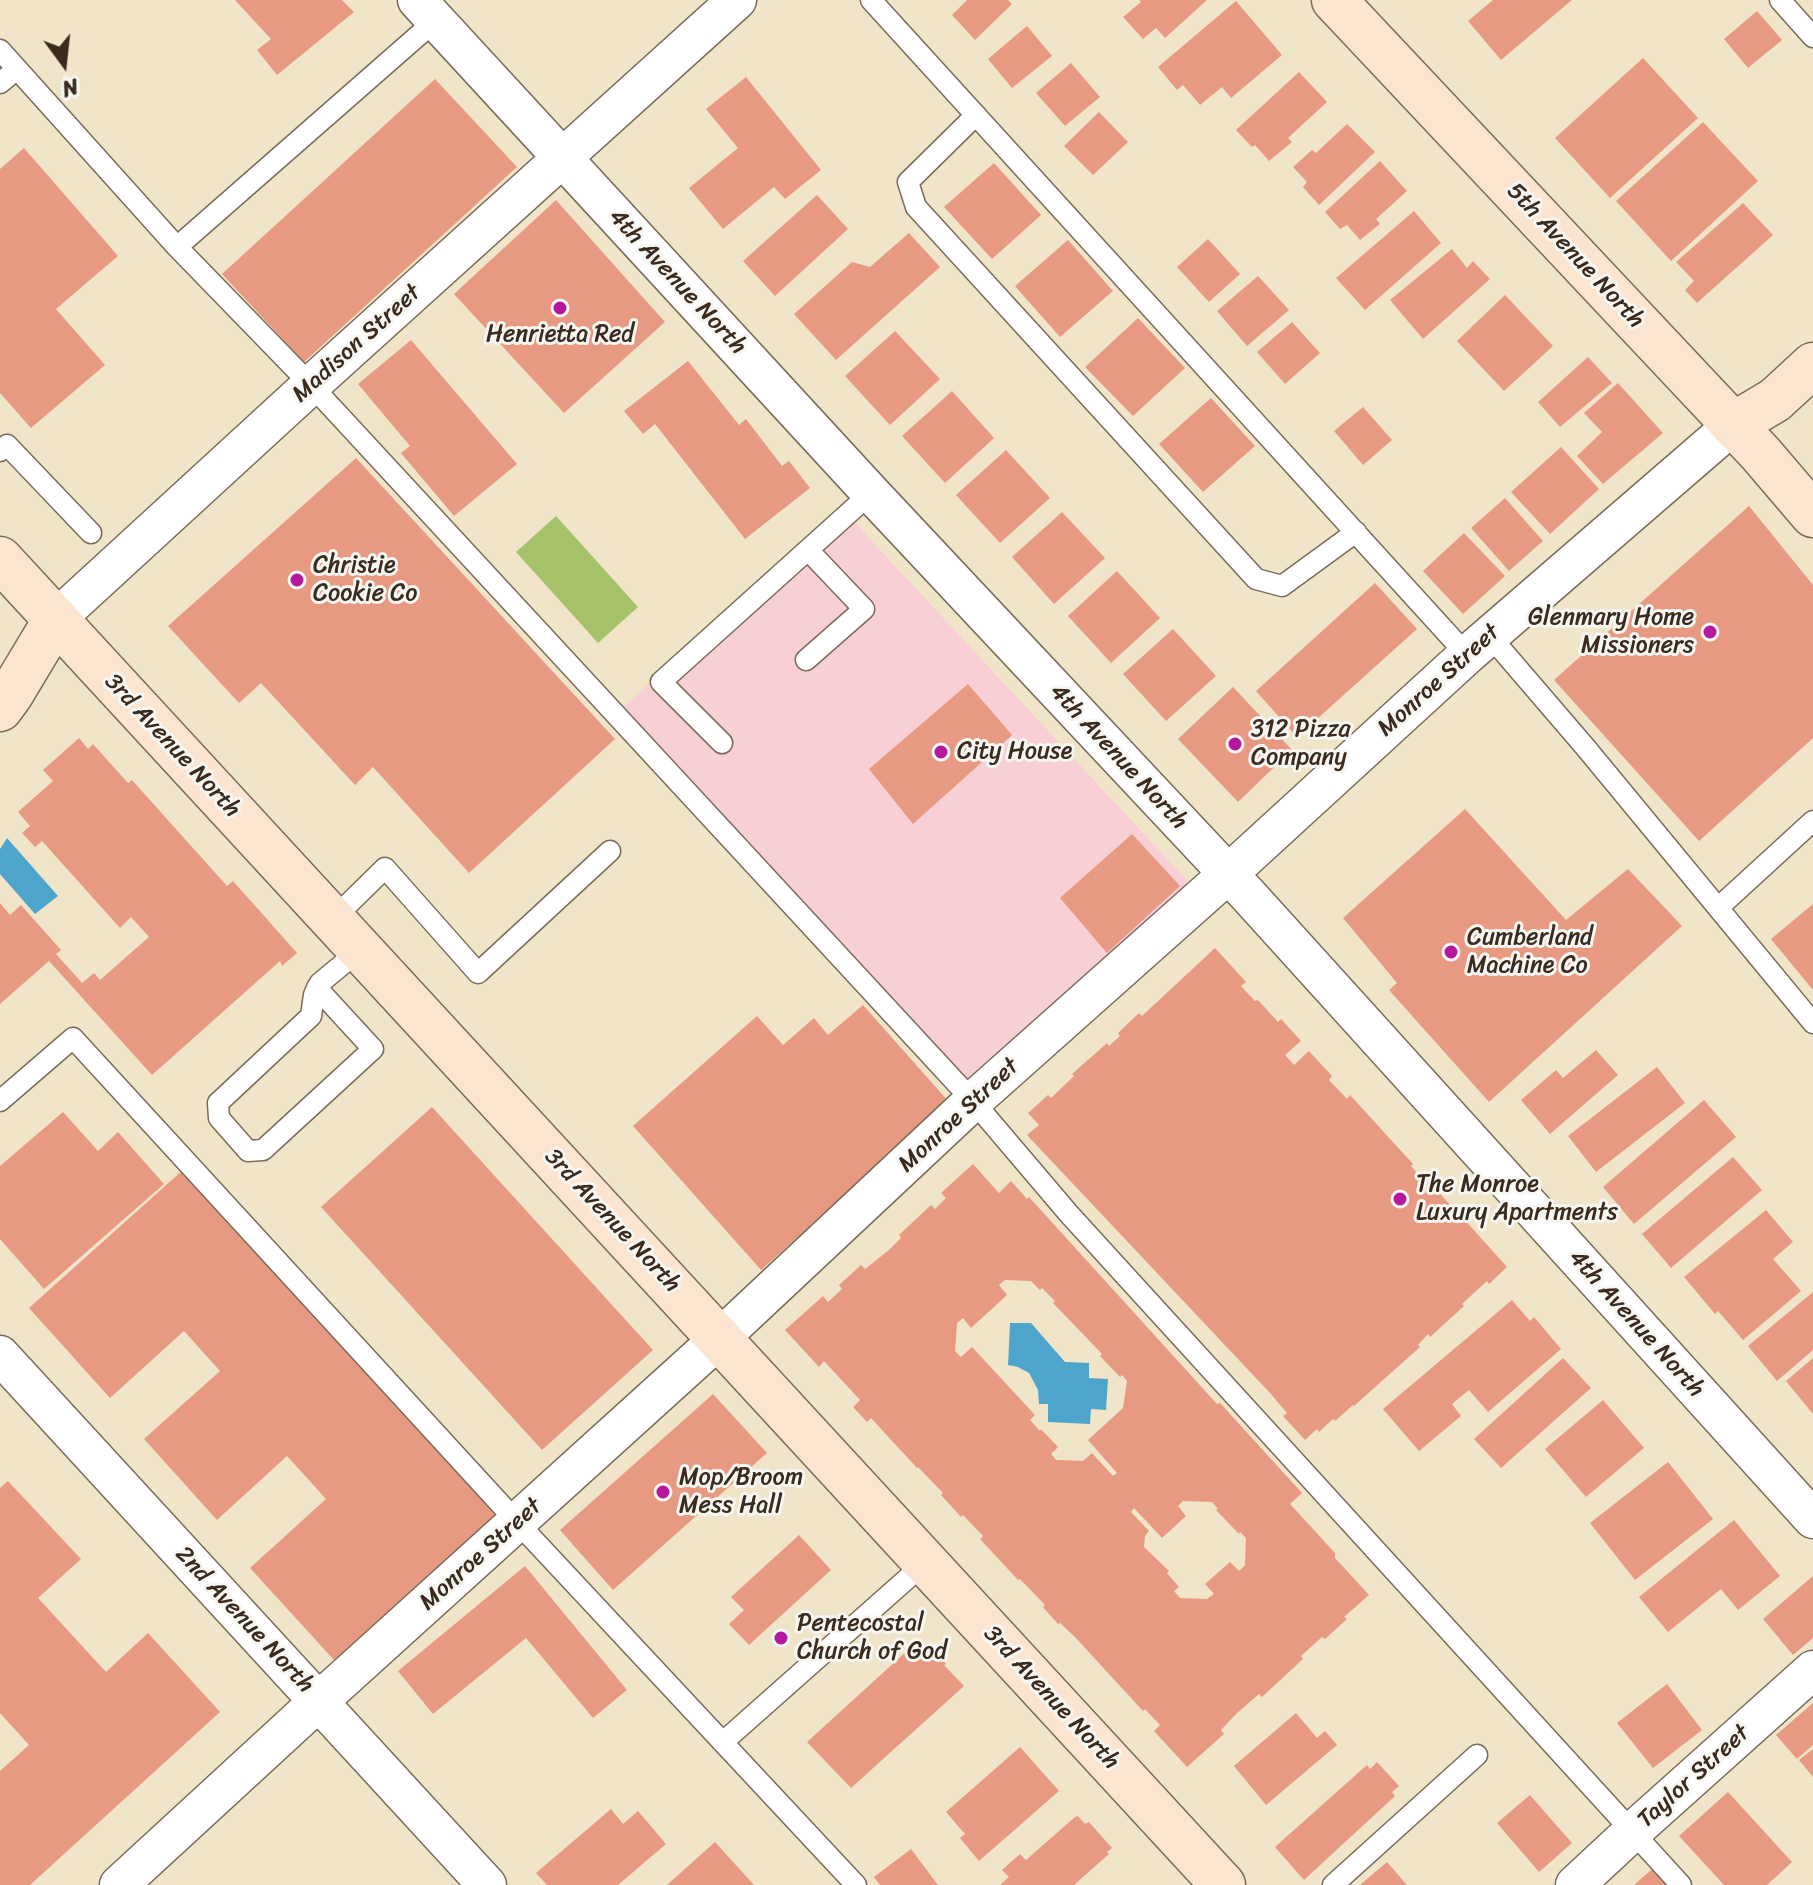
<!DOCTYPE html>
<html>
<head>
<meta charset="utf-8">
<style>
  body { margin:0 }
  #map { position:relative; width:1813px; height:1885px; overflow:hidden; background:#f0e4c9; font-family:Sriracha,sans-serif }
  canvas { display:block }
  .north { position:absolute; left:24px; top:24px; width:80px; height:80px; -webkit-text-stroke:6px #f6f6f2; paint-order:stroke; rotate:165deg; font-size:22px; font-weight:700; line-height:32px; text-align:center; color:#3b2a1e }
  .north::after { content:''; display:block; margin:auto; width:28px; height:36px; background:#3b2a1e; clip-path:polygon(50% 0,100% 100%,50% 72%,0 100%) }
</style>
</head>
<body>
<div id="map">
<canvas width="1813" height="1885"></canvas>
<div class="north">N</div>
</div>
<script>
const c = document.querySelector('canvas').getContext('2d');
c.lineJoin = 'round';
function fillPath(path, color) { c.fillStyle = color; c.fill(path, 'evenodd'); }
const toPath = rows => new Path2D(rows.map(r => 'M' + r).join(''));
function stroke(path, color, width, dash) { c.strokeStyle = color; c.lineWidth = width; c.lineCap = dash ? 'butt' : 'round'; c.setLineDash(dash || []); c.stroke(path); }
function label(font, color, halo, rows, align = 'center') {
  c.font = font + ' Sriracha,sans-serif'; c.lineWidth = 6; c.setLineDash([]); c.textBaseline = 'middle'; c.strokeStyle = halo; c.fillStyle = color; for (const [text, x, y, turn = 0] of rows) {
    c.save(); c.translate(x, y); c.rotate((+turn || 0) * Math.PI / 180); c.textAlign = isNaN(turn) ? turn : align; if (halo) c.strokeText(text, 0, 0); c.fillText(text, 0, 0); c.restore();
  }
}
const built = toPath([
  [842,509,1194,888,970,1089,620,710]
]);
const green = toPath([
  [556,516,638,607,598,643,516,552]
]);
const water = toPath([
  [7,838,58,896,35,914,0,874,0,849],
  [1010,1323,1031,1323,1065,1362,1089,1363,1089,1378,1108,1379,1106,1410,1091,1409,1090,1424,1048,1422,1048,1404,1039,1404,1038,1390,1029,1373,1018,1367,1008,1365]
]);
const building = toPath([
  [235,0,342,0,354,12,277,75,257,50,271,39],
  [967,0,1008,0,1012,4,975,40,952,15],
  [1139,0,1207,0,1165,38,1156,28,1143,39,1123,17,1141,2],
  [1493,0,1572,0,1501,60,1468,21],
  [1236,1,1282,55,1231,98,1222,87,1200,105,1183,85,1177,90,1158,67],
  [1757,11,1782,40,1748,68,1724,39],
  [1027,26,1052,56,1012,88,988,59],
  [1643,58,1698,118,1610,198,1555,138],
  [1071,63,1100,97,1065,126,1036,93],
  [1299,72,1327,102,1288,138,1292,142,1269,161,1255,145,1252,147,1236,130],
  [746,77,821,170,785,199,774,187,723,229,689,188,738,148,706,109],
  [435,79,517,167,304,362,222,274],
  [1099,112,1128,142,1093,175,1064,146],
  [1703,122,1758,181,1671,261,1616,201],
  [1347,124,1375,152,1319,205,1303,187,1307,182,1293,167,1312,150,1316,153],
  [24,148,118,256,56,309,105,365,31,428,0,393,0,169],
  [1380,161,1407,191,1376,219,1380,224,1360,240,1347,225,1340,229,1325,212],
  [994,163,1041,215,992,259,944,207],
  [817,195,848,229,775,296,743,261],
  [556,200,665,322,564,413,454,294],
  [1743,203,1773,235,1697,303,1685,290,1694,281,1676,262],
  [1414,211,1441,243,1365,310,1336,278],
  [909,233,940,267,836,360,794,314,852,262,870,267],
  [1208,239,1240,274,1209,302,1177,267],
  [1068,240,1113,291,1060,337,1015,286],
  [1452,249,1467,268,1473,261,1490,279,1423,339,1390,300],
  [1258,276,1289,310,1247,346,1217,311],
  [1505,295,1553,346,1504,391,1457,341],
  [1138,318,1185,368,1133,416,1085,367],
  [1292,322,1320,353,1285,384,1257,352],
  [895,331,940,379,890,425,845,376],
  [411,340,517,464,454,516,401,453,410,446,358,384],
  [1588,357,1612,383,1560,427,1538,402],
  [688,361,739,425,746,419,782,466,789,461,810,488,745,539,655,424,643,434,624,411],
  [1618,383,1663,433,1603,484,1577,456,1602,432,1584,413],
  [952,391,994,438,945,483,902,436],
  [1211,398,1255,446,1203,492,1159,444],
  [1363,407,1392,440,1363,465,1334,431],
  [1561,447,1599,489,1550,534,1511,492],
  [1006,450,1050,498,1000,543,956,495],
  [356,458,615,739,469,873,373,767,355,785,261,683,239,703,168,626],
  [1505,498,1543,541,1509,571,1471,528],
  [1749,506,1813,585,1813,738,1699,841,1554,680],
  [1062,512,1105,558,1054,604,1012,557],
  [1464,533,1505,576,1463,614,1423,571],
  [1117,571,1160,618,1111,663,1068,616],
  [1375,583,1417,629,1297,737,1256,691],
  [1173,629,1216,676,1166,721,1123,674],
  [968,684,1012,735,913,824,869,769],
  [1233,687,1292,750,1238,802,1178,739],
  [79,738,88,749,93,744,128,783,132,780,227,886,233,881,297,953,282,966,280,961,152,1075,49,961,0,1004,0,903,10,915,21,905,61,950,56,954,82,983,94,973,100,980,149,937,131,917,120,928,42,841,35,847,22,833,30,826,18,812,53,781,43,770],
  [1465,809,1566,920,1628,869,1682,926,1489,1102,1389,990,1397,983,1343,918],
  [1132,834,1180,886,1107,953,1060,898],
  [1813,904,1813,990,1771,939],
  [1215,948,1246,982,1241,986,1255,1001,1258,1000,1278,1022,1281,1019,1301,1041,1285,1055,1294,1065,1309,1051,1332,1076,1329,1080,1347,1099,1350,1095,1413,1164,1411,1166,1420,1177,1423,1175,1453,1208,1451,1210,1460,1220,1463,1218,1507,1267,1489,1284,1487,1281,1462,1304,1464,1306,1430,1337,1428,1334,1418,1345,1420,1347,1354,1406,1353,1405,1335,1421,1333,1419,1319,1432,1317,1429,1305,1440,1283,1416,1287,1413,1270,1393,1027,1135,1039,1125,1028,1113,1048,1095,1051,1098,1074,1076,1072,1074,1107,1043,1109,1046,1120,1036,1118,1033,1139,1013,1142,1016],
  [863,1005,949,1102,761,1270,633,1126,757,1016,783,1045,814,1018,828,1035],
  [1596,1050,1618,1075,1550,1134,1521,1100,1556,1070,1563,1078],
  [1657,1067,1685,1103,1596,1172,1568,1136],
  [1704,1100,1736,1137,1634,1224,1603,1187],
  [432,1107,653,1350,542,1450,321,1207],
  [63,1112,98,1151,118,1132,164,1184,44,1289,0,1239,0,1166],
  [1733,1157,1762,1190,1671,1268,1642,1234],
  [973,1164,999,1193,1011,1181,1027,1199,1029,1197,1217,1404,1220,1403,1302,1493,1290,1504,1335,1553,1335,1558,1369,1595,1344,1617,1347,1619,1325,1639,1322,1637,1301,1656,1303,1659,1262,1697,1259,1694,1236,1714,1221,1730,1224,1734,1187,1767,1154,1731,1160,1725,1145,1709,1143,1711,1074,1636,1060,1623,1058,1624,1043,1607,1045,1605,1020,1579,1018,1580,980,1539,983,1536,963,1515,961,1517,941,1495,943,1493,918,1467,917,1468,871,1418,867,1422,853,1407,860,1400,824,1361,819,1367,785,1330,823,1296,828,1302,842,1289,839,1285,861,1265,865,1269,889,1250,901,1238,899,1235,931,1205,935,1209,946,1198,941,1193],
  [1005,1280,1031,1281,1040,1290,1042,1288,1055,1301,1053,1303,1102,1354,1100,1356,1120,1377,1122,1375,1127,1381,1123,1408,1088,1440,1117,1473,1113,1476,1092,1453,1083,1461,1056,1460,1051,1454,1058,1447,1041,1429,1040,1431,1030,1420,1035,1415,972,1347,961,1357,955,1351,957,1323,963,1318,971,1328,1007,1295,999,1285],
  [1183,1501,1212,1502,1218,1509,1216,1510,1239,1534,1240,1532,1246,1538,1245,1565,1239,1571,1230,1562,1205,1584,1214,1594,1207,1599,1180,1598,1174,1591,1179,1587,1167,1573,1169,1571,1144,1547,1145,1536,1149,1531,1131,1512,1134,1508,1162,1538,1186,1516,1178,1506],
  [183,1170,496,1514,334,1660,250,1568,326,1499,287,1456,217,1520,144,1439,220,1371,184,1331,110,1398,29,1308],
  [1766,1210,1793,1242,1773,1259,1801,1291,1743,1340,1718,1311,1715,1314,1684,1277],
  [1813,1292,1813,1350,1777,1381,1748,1346],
  [1512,1300,1530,1321,1534,1317,1561,1349,1488,1412,1469,1390,1452,1404,1461,1416,1419,1451,1383,1409],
  [1563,1358,1591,1388,1501,1468,1474,1439],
  [1813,1358,1813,1414,1786,1381],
  [713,1394,767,1453,613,1590,560,1530],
  [1603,1400,1644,1448,1586,1497,1545,1449],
  [1668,1462,1713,1519,1635,1580,1590,1523],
  [8,1481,81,1559,38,1598,106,1672,148,1633,220,1712,30,1885,0,1885,0,1771,29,1745,0,1713,0,1488],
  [1734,1520,1780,1576,1738,1610,1721,1589,1668,1632,1639,1597],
  [799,1535,831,1570,749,1645,729,1624,744,1610,731,1597],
  [525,1566,627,1690,593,1718,526,1638,433,1714,398,1671],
  [1813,1576,1813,1638,1793,1655,1763,1619],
  [919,1640,931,1654,936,1652,946,1664,944,1665,964,1686,851,1788,807,1742],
  [1667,1684,1702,1730,1653,1768,1617,1723],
  [1813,1703,1813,1745,1797,1759,1776,1735],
  [1296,1713,1317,1738,1325,1731,1337,1745,1266,1805,1234,1766],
  [1020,1747,1059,1791,979,1861,960,1838,965,1834,946,1812],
  [1813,1749,1813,1777,1799,1760],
  [1377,1762,1399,1786,1392,1792,1395,1796,1304,1880,1275,1847,1367,1765,1370,1769],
  [1728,1792,1792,1862,1767,1885,1724,1885,1679,1836],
  [1530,1795,1572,1843,1539,1872,1497,1823],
  [611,1809,623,1824,638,1811,666,1844,618,1885,547,1885,536,1873],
  [1078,1816,1085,1824,1089,1822,1112,1848,1107,1852,1109,1854,1074,1885,1000,1885,1009,1877,1002,1870,1020,1854,1026,1860,1075,1817],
  [715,1842,754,1885,667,1885],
  [911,1849,938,1885,880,1885,874,1877],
  [1387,1862,1407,1885,1360,1885],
  [1659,1863,1679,1885,1634,1885]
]);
const lane = toPath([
  [871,0,1467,655],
  [1780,0,1813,37],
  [0,50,177,247,311,385,973,1101,1069,1214,1681,1885],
  [0,83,17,69],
  [976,115,908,182,916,207,1256,579,1282,586,1356,532],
  [177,247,436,20],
  [0,451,7,445,91,533],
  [1489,635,1586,748,1813,1023],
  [806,660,864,609,808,550],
  [722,743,661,682,871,493],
  [1719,907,1813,821],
  [333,919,385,868,478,973,610,851],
  [317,988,373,1049,263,1150,248,1151,219,1118,218,1103,311,1016,314,995,317,988,320,983,361,949],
  [0,1101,73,1038,517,1522,856,1885],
  [723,1742,926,1562],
  [1333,1885,1477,1755]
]);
const street = toPath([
  [417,0,871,493,1248,895,1813,1519],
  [56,619,311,385,737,0],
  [0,1355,487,1885],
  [119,1885,319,1701,720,1338,973,1101,1228,874,1467,655,1733,425],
  [1575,1885,1632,1832,1813,1670]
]);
const secondary = toPath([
  [1334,0,1761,454,1813,515],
  [1733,425,1775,400,1813,365],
  [0,559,1223,1885],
  [0,709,11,694,56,619]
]);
const markers = [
  [560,308,8,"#b5179e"],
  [297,580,8,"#b5179e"],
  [1710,632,8,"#b5179e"],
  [1235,744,8,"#b5179e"],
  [941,752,8,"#b5179e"],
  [1451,952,8,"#b5179e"],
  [1400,1199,8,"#b5179e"],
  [663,1492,8,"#b5179e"],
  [781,1638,8,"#b5179e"]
];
const streetNames = [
  ["5th Avenue North",1575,256,47],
  ["4th Avenue North",677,282,47],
  ["Madison Street",357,344,-42],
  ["Monroe Street",1439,681,-42],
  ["3rd Avenue North",172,746,47],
  ["4th Avenue North",1118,757,47],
  ["Monroe Street",959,1116,-43],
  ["3rd Avenue North",612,1221,47],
  ["4th Avenue North",1636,1324,48],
  ["Monroe Street",481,1555,-42],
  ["2nd Avenue North",244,1620,47],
  ["3rd Avenue North",1051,1698,47],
  ["Taylor Street",1694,1777,-42]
];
const poiNames = [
  ["Henrietta Red",560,335,"center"],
  ["Christie",313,566],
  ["Cookie Co",313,594],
  ["Glenmary Home",1694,618,"right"],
  ["Missioners",1694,646,"right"],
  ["312 Pizza",1251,730],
  ["Company",1251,758],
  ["City House",957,752],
  ["Cumberland",1467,938],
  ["Machine Co",1467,966],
  ["The Monroe",1416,1185],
  ["Luxury Apartments",1416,1213],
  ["Mop/Broom",679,1478],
  ["Mess Hall",679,1506],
  ["Pentecostal",797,1624],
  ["Church of God",797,1652]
];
fillPath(built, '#f7cfd5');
fillPath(green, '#a6c269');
fillPath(water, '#4ea5cb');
fillPath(building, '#e89981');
stroke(lane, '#7a6b5a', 23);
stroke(street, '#7a6b5a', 41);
stroke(secondary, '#7a6b5a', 47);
stroke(lane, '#fff', 20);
stroke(street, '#fff', 38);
stroke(secondary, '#fce5d0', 44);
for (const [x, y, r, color] of markers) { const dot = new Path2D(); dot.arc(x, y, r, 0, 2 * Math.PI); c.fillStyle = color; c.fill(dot); stroke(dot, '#f6f6f2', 3); }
label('24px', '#3b2a1e', '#f6f6f2', streetNames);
label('24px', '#3b2a1e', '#f6f6f2', poiNames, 'left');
</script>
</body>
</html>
